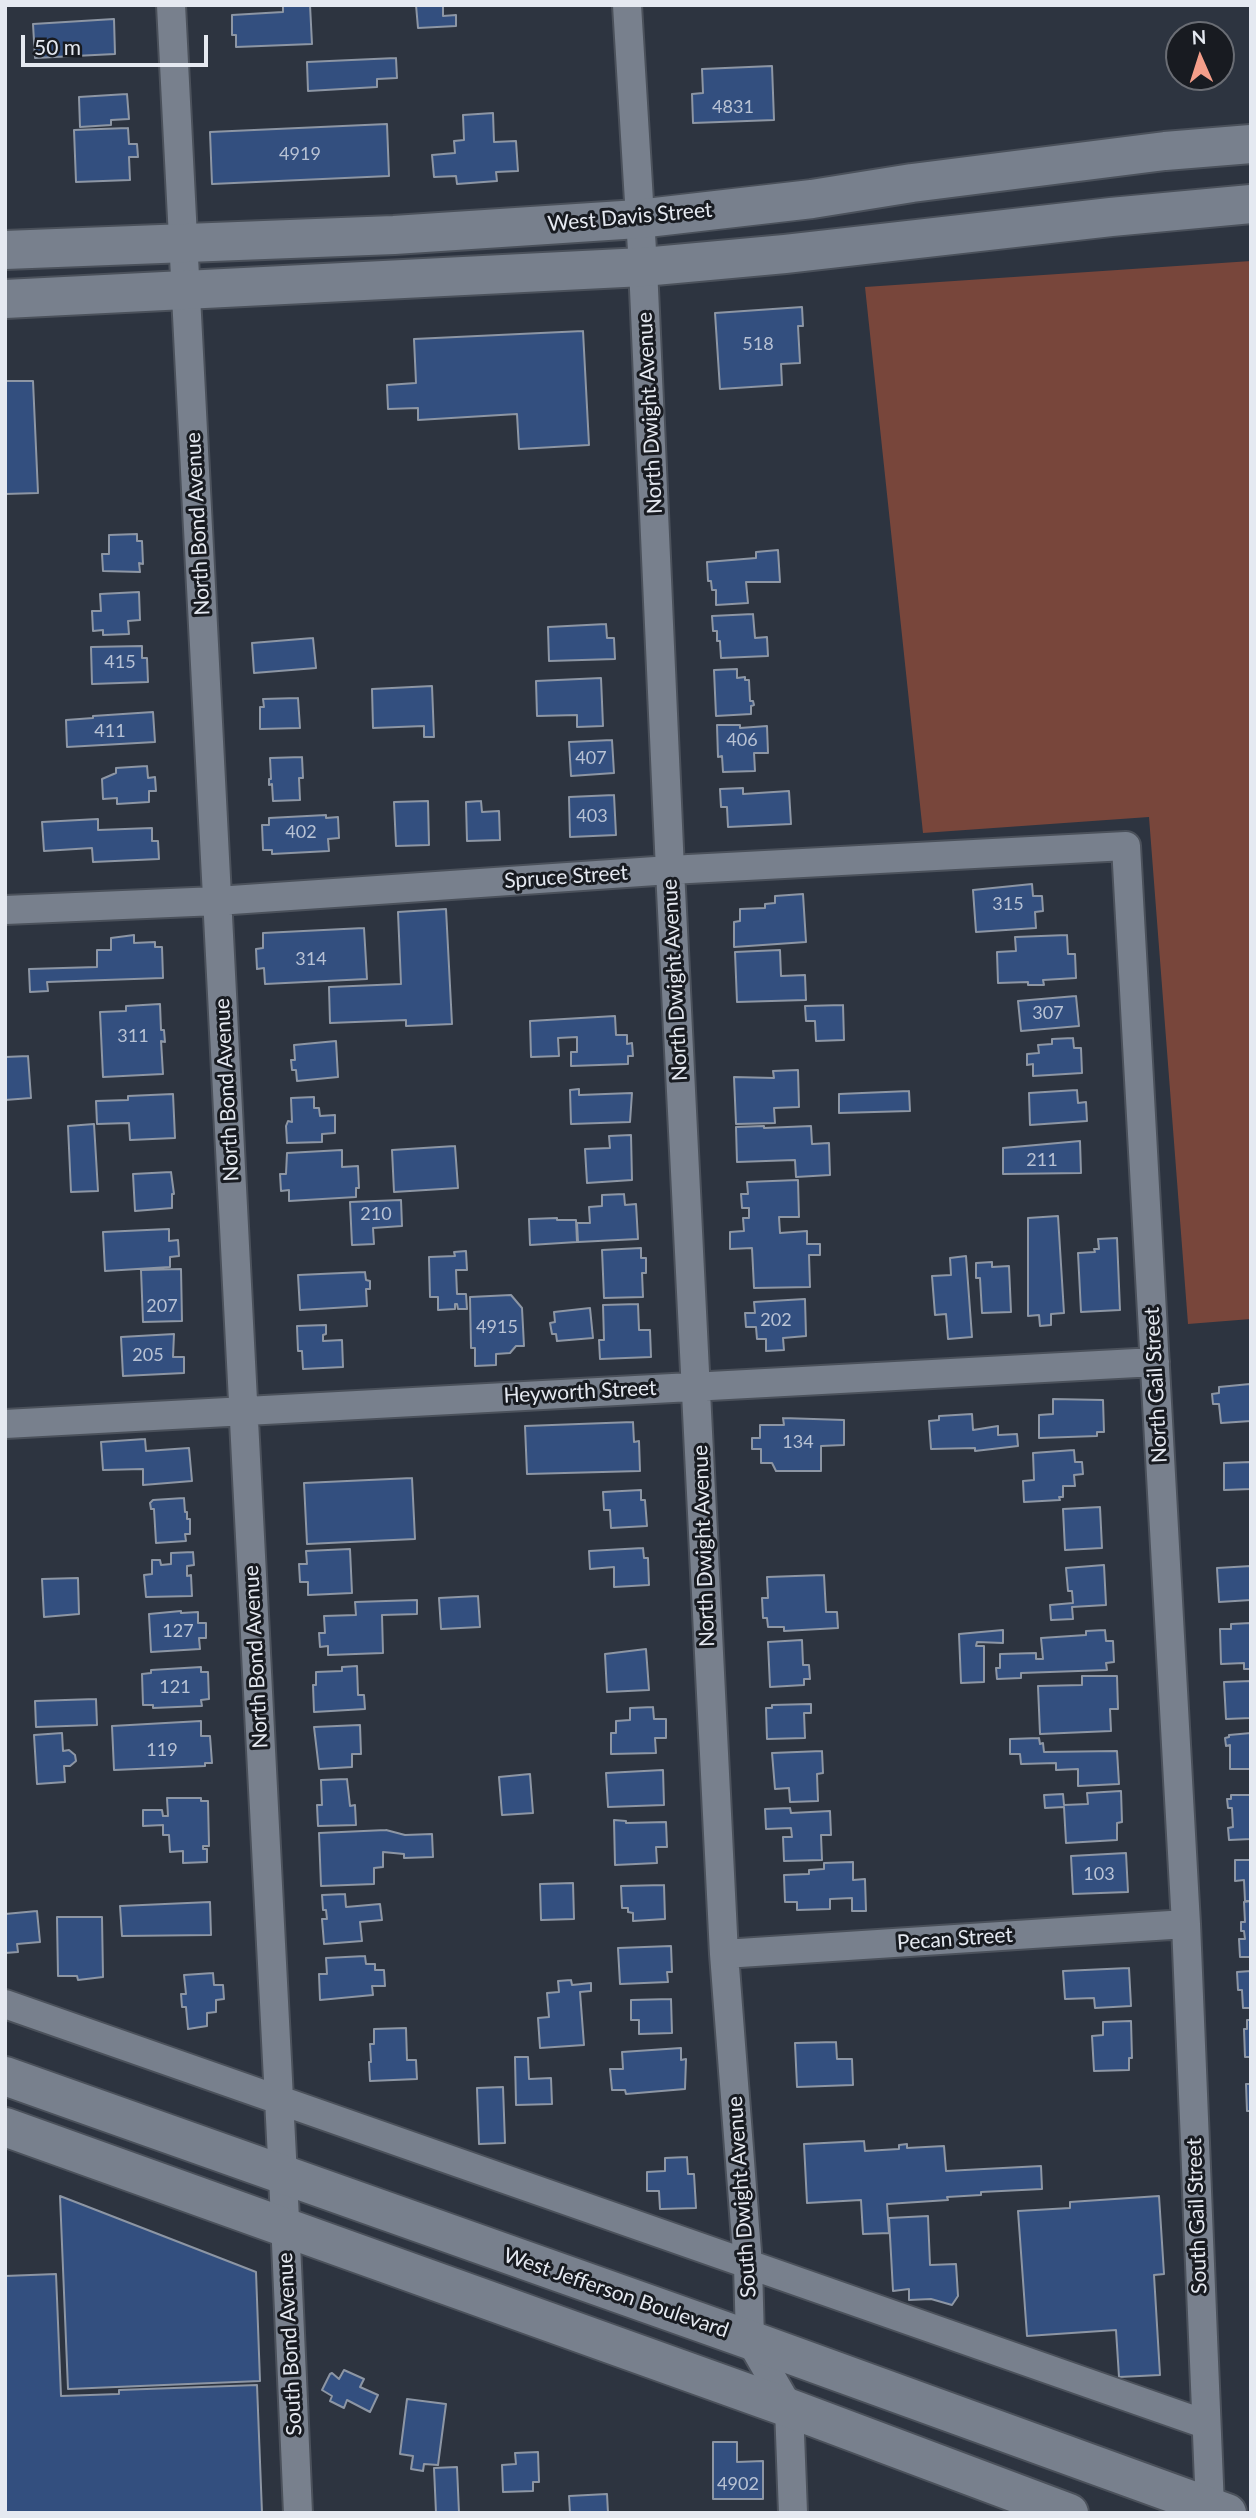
<!DOCTYPE html>
<html>
<head>
<meta charset="utf-8">
<style>
  body { margin:0 }
  #map { position:relative; width:1256px; height:2518px; overflow:hidden; background:#2d3440; font-family:Lato,sans-serif }
  canvas { display:block }
  .frame { position:absolute; inset:0; border:7px solid #e5e9f1; pointer-events:none }
  .north { position:absolute; left:1165px; top:21px; width:70px; height:70px; box-sizing:border-box; background:#181b21; border:2px solid #6a6d74; border-radius:50%; rotate:357deg; font-size:19px; font-weight:700; line-height:28px; text-align:center; color:#e5e9f1 }
  .north::after { content:''; display:block; margin:auto; width:24px; height:32px; background:#f49e8a; clip-path:polygon(50% 0,100% 100%,50% 72%,0 100%) }
  .scale { position:absolute; left:21px; top:35px; width:187px; height:32px; box-sizing:border-box; border:4px solid #e5e9f1; border-top:0; padding-left:9px; font-size:21px; line-height:24px; white-space:nowrap; color:#e5e9f1; -webkit-text-stroke:5px #181b21; paint-order:stroke }
</style>
</head>
<body>
<div id="map">
<canvas width="1256" height="2518"></canvas>
<div class="frame"></div>
<div class="north">N</div>
<div class="scale">50 m</div>
</div>
<script>
const c = document.querySelector('canvas').getContext('2d');
c.lineJoin = 'round';
function fillPath(path, color) { c.fillStyle = color; c.fill(path, 'evenodd'); }
const toPath = rows => new Path2D(rows.map(r => 'M' + r).join(''));
function stroke(path, color, width, dash) { c.strokeStyle = color; c.lineWidth = width; c.lineCap = dash ? 'butt' : 'round'; c.setLineDash(dash || []); c.stroke(path); }
function label(font, color, halo, rows, align = 'center') {
  c.font = font + ' Lato,sans-serif'; c.lineWidth = 6; c.setLineDash([]); c.textBaseline = 'middle'; c.strokeStyle = halo; c.fillStyle = color; for (const [text, x, y, turn = 0] of rows) {
    c.save(); c.translate(x, y); c.rotate((+turn || 0) * Math.PI / 180); c.textAlign = isNaN(turn) ? turn : align; if (halo) c.strokeText(text, 0, 0); c.fillText(text, 0, 0); c.restore();
  }
}
const green = toPath([
  [1251,261,1251,1319,1188,1324,1149,817,923,833,865,287]
]);
const building = toPath([
  [283,5,310,5,312,44,236,47,236,35,232,35,232,15,283,12,283,5],
  [416,5,443,5,443,16,456,15,456,26,418,28,416,5],
  [114,19,115,54,35,58,33,24,114,19],
  [396,58,397,78,377,79,377,87,308,91,307,62,396,58],
  [772,66,774,120,693,123,692,94,703,93,702,69,772,66],
  [127,94,129,119,111,120,111,125,80,127,79,97,127,94],
  [493,113,494,142,516,141,518,171,496,172,497,181,457,184,456,176,434,177,432,155,455,153,454,141,464,140,463,115,493,113],
  [387,124,389,176,212,184,210,132,387,124],
  [128,128,129,144,137,144,138,157,129,157,130,180,76,182,74,130,128,128],
  [802,307,803,326,798,326,800,363,781,364,782,385,720,389,715,313,802,307],
  [583,331,589,445,519,449,517,414,418,420,418,408,388,409,387,385,416,383,414,339,583,331],
  [5,381,33,381,38,493,5,494,5,381],
  [137,534,137,541,142,541,143,564,139,563,140,572,103,571,102,554,109,554,109,535,137,534],
  [778,550,780,582,746,582,748,603,716,605,716,590,712,590,711,581,708,581,707,562,756,558,756,552,778,550],
  [139,592,140,620,128,621,129,634,103,635,103,630,93,631,92,611,101,611,100,594,139,592],
  [753,614,755,638,767,637,768,656,721,658,720,641,717,641,717,631,713,631,712,616,753,614],
  [606,624,607,638,614,638,615,659,549,661,548,627,606,624],
  [313,638,316,668,254,673,252,643,313,638],
  [142,646,142,658,147,658,148,682,92,684,91,647,142,646],
  [737,669,737,678,745,677,745,680,749,680,750,701,753,701,754,705,751,706,751,714,716,716,714,670,737,669],
  [601,678,603,726,577,727,577,715,537,716,536,681,601,678],
  [432,686,434,737,424,737,424,726,373,728,372,689,432,686],
  [298,698,300,728,260,729,260,707,264,707,263,699,298,698],
  [153,712,155,742,67,747,66,720,93,718,93,716,153,712],
  [717,725,740,725,740,728,767,726,768,753,754,753,755,771,723,772,722,756,718,757,717,725],
  [612,740,614,773,571,776,569,742,612,740],
  [302,757,303,778,299,778,300,800,273,801,272,784,269,785,269,779,271,779,270,758,302,757],
  [147,766,148,778,155,777,156,791,149,791,149,802,117,804,117,798,103,799,102,779,116,773,116,768,147,766],
  [743,788,743,794,789,791,791,824,728,827,727,807,721,807,720,789,743,788],
  [614,795,616,835,570,837,569,797,614,795],
  [428,801,429,845,396,846,394,802,428,801],
  [481,801,482,812,499,811,500,840,467,841,466,802,481,801],
  [326,815,326,818,338,817,339,838,328,839,329,851,272,854,272,850,263,850,262,825,269,825,269,818,326,815],
  [98,819,98,830,152,828,152,841,158,841,159,859,93,862,92,848,44,851,42,822,98,819],
  [1032,884,1033,896,1042,896,1043,911,1035,912,1036,928,976,932,973,890,1032,884],
  [803,894,806,942,734,947,734,922,740,921,740,909,765,908,765,904,775,903,775,896,803,894],
  [446,909,452,1024,406,1026,406,1020,330,1023,329,987,401,984,398,912,446,909],
  [364,928,367,979,265,984,264,968,257,969,256,949,263,948,263,933,364,928],
  [134,935,134,943,155,942,155,947,162,947,163,978,47,982,48,991,30,992,29,969,97,967,97,950,111,950,111,938,134,935],
  [1067,935,1068,954,1075,954,1076,978,1043,980,1044,985,1028,985,1028,982,998,983,997,952,1016,951,1015,937,1067,935],
  [780,950,781,976,805,975,806,1000,737,1002,735,952,780,950],
  [1076,996,1079,1026,1021,1031,1018,1001,1076,996],
  [160,1004,161,1030,164,1030,165,1042,161,1041,163,1074,103,1077,100,1012,126,1011,126,1006,160,1004],
  [843,1005,844,1040,816,1041,815,1021,806,1021,805,1006,843,1005],
  [615,1016,616,1035,627,1035,627,1044,632,1043,633,1056,628,1056,628,1064,571,1066,571,1052,577,1052,577,1037,558,1038,559,1056,531,1057,530,1021,615,1016],
  [1073,1038,1074,1048,1081,1048,1082,1073,1033,1076,1033,1064,1027,1065,1027,1054,1039,1053,1038,1045,1052,1044,1052,1039,1073,1038],
  [336,1041,338,1077,297,1081,296,1070,292,1070,291,1060,295,1060,294,1045,336,1041],
  [28,1056,31,1098,5,1100,5,1057,28,1056],
  [798,1070,799,1107,774,1108,775,1123,736,1124,734,1077,774,1078,773,1071,798,1070],
  [579,1089,579,1095,632,1093,630,1122,571,1124,570,1090,579,1089],
  [1077,1090,1078,1103,1086,1102,1087,1121,1030,1125,1029,1093,1077,1090],
  [909,1091,910,1111,839,1113,839,1094,909,1091],
  [173,1094,175,1138,130,1140,129,1123,97,1124,96,1101,128,1100,128,1096,173,1094],
  [314,1097,314,1108,319,1108,320,1116,335,1115,335,1133,322,1134,322,1142,287,1143,286,1126,288,1121,292,1122,291,1098,314,1097],
  [94,1124,98,1191,71,1192,68,1126,94,1124],
  [764,1126,764,1128,811,1126,812,1144,829,1143,830,1175,796,1177,795,1160,737,1162,736,1127,764,1126],
  [631,1135,632,1180,587,1183,585,1149,610,1148,609,1136,631,1135],
  [1080,1141,1081,1173,1003,1174,1003,1148,1080,1141],
  [455,1146,458,1188,394,1192,392,1150,455,1146],
  [342,1150,342,1167,358,1166,359,1188,356,1188,356,1197,289,1201,289,1190,281,1191,280,1174,286,1174,287,1153,342,1150],
  [171,1172,174,1194,172,1194,172,1208,135,1211,133,1174,171,1172],
  [798,1180,799,1217,779,1217,780,1233,807,1231,807,1244,820,1244,820,1255,809,1255,810,1287,754,1288,752,1248,730,1249,730,1232,744,1231,743,1218,749,1218,749,1208,742,1208,741,1194,748,1194,747,1182,798,1180],
  [624,1194,625,1205,636,1204,638,1239,578,1242,577,1223,590,1223,589,1207,602,1206,602,1195,624,1194],
  [401,1200,402,1226,373,1228,374,1244,352,1245,350,1202,401,1200],
  [1058,1216,1064,1313,1051,1314,1051,1325,1040,1326,1039,1315,1028,1316,1028,1218,1058,1216],
  [557,1218,557,1220,576,1220,577,1242,530,1245,529,1219,557,1218],
  [169,1229,169,1241,178,1240,179,1256,170,1257,170,1267,105,1271,103,1232,169,1229],
  [1117,1238,1120,1310,1081,1312,1078,1253,1095,1252,1094,1249,1099,1249,1098,1239,1117,1238],
  [641,1248,641,1258,646,1258,646,1273,642,1273,643,1297,604,1298,602,1250,641,1248],
  [466,1251,467,1270,456,1270,457,1294,466,1294,467,1309,458,1309,457,1304,455,1304,455,1309,438,1310,438,1297,430,1297,429,1257,455,1256,454,1252,466,1251],
  [966,1256,972,1337,948,1339,946,1314,935,1315,932,1276,951,1275,950,1258,966,1256],
  [992,1262,992,1267,1009,1266,1011,1312,982,1313,980,1278,976,1278,976,1263,992,1262],
  [181,1269,182,1321,143,1322,141,1270,181,1269],
  [365,1272,366,1280,370,1281,370,1289,366,1289,367,1306,300,1310,298,1275,365,1272],
  [511,1295,522,1308,524,1346,516,1346,510,1353,496,1354,496,1365,475,1366,475,1348,471,1348,470,1297,511,1295],
  [805,1299,806,1336,783,1338,784,1350,766,1351,766,1339,757,1339,756,1327,746,1327,745,1313,755,1313,754,1302,805,1299],
  [638,1304,639,1330,650,1330,651,1357,600,1359,599,1340,604,1340,603,1305,638,1304],
  [590,1308,593,1338,557,1341,556,1334,552,1334,550,1323,555,1322,554,1312,590,1308],
  [326,1325,326,1334,323,1335,323,1341,342,1340,343,1367,303,1369,302,1351,298,1351,297,1326,326,1325],
  [174,1334,173,1357,184,1357,184,1373,123,1376,121,1337,174,1334],
  [1250,1384,1251,1421,1221,1423,1219,1404,1213,1404,1212,1394,1219,1393,1219,1387,1250,1384],
  [1053,1399,1103,1400,1104,1432,1097,1432,1097,1436,1039,1438,1039,1415,1053,1414,1053,1399],
  [972,1414,973,1430,998,1426,998,1435,1017,1434,1018,1446,975,1451,975,1448,931,1449,929,1421,939,1420,939,1416,972,1414],
  [783,1418,844,1420,844,1445,821,1446,821,1471,776,1471,772,1463,761,1463,761,1449,752,1449,752,1438,760,1438,760,1425,784,1425,783,1418],
  [633,1422,634,1442,639,1441,640,1471,527,1474,525,1426,633,1422],
  [145,1439,146,1451,189,1448,192,1481,143,1485,143,1469,103,1470,101,1442,145,1439],
  [1074,1450,1075,1462,1082,1462,1083,1474,1074,1475,1075,1486,1063,1486,1063,1497,1059,1497,1060,1500,1024,1502,1023,1481,1034,1480,1033,1453,1074,1450],
  [1251,1462,1251,1489,1224,1490,1224,1463,1251,1462],
  [412,1478,415,1539,307,1544,304,1483,412,1478],
  [641,1490,641,1500,645,1500,647,1526,611,1528,610,1510,604,1510,603,1492,641,1490],
  [184,1498,185,1512,187,1512,187,1519,190,1519,190,1534,185,1534,186,1541,156,1543,154,1509,151,1509,150,1503,153,1500,184,1498],
  [1100,1507,1102,1548,1065,1550,1063,1509,1100,1507],
  [643,1548,644,1558,648,1558,649,1585,614,1587,614,1567,590,1569,589,1551,643,1548],
  [350,1549,352,1593,308,1595,308,1582,300,1582,299,1564,307,1564,306,1551,350,1549],
  [193,1552,194,1565,187,1566,187,1576,191,1575,192,1596,146,1597,144,1575,152,1574,152,1560,160,1560,161,1565,171,1564,171,1553,193,1552],
  [1104,1565,1106,1605,1072,1607,1073,1619,1051,1620,1050,1605,1073,1603,1072,1591,1068,1591,1066,1568,1104,1565],
  [1251,1566,1251,1600,1219,1602,1217,1568,1251,1566],
  [824,1575,826,1612,837,1612,838,1628,784,1631,784,1627,768,1627,767,1618,763,1618,762,1598,768,1598,767,1577,824,1575],
  [78,1578,79,1614,44,1617,42,1579,78,1578],
  [478,1596,480,1627,441,1629,439,1598,478,1596],
  [417,1600,417,1614,382,1615,383,1653,328,1655,328,1646,320,1647,319,1633,325,1633,324,1616,356,1615,355,1602,417,1600],
  [181,1611,181,1613,198,1612,198,1623,206,1623,206,1638,199,1638,200,1649,151,1652,149,1614,181,1611],
  [1251,1623,1251,1669,1244,1669,1244,1663,1221,1664,1220,1629,1231,1629,1231,1624,1251,1623],
  [1003,1630,1003,1643,977,1642,976,1646,984,1646,984,1682,961,1683,959,1634,1003,1630],
  [1105,1630,1106,1641,1113,1641,1114,1662,1106,1663,1107,1670,1021,1673,1021,1678,997,1679,996,1668,1000,1668,1000,1654,1036,1653,1036,1659,1043,1659,1041,1638,1086,1635,1086,1631,1105,1630],
  [802,1640,803,1665,809,1665,810,1679,804,1679,804,1685,770,1687,768,1642,802,1640],
  [646,1649,649,1690,607,1692,605,1654,646,1649],
  [357,1666,358,1695,364,1695,365,1709,314,1712,313,1685,316,1685,316,1672,342,1671,342,1667,357,1666],
  [201,1667,201,1672,208,1672,209,1699,201,1700,202,1706,153,1708,153,1705,143,1705,142,1674,151,1673,151,1670,201,1667],
  [1082,1676,1117,1676,1118,1709,1110,1709,1111,1731,1040,1734,1038,1686,1082,1685,1082,1676],
  [1251,1681,1251,1718,1226,1719,1224,1682,1251,1681],
  [96,1699,97,1725,36,1727,35,1701,96,1699],
  [811,1704,811,1713,804,1713,805,1738,767,1739,766,1708,772,1708,772,1705,811,1704],
  [653,1707,654,1719,666,1719,666,1738,655,1738,656,1753,611,1754,611,1733,616,1733,616,1721,630,1720,630,1708,653,1707],
  [201,1721,201,1736,210,1736,212,1763,205,1763,205,1766,114,1770,112,1726,201,1721],
  [360,1725,361,1754,352,1754,352,1767,319,1769,314,1727,360,1725],
  [62,1733,63,1751,69,1750,75,1755,76,1761,70,1766,64,1766,65,1782,37,1784,34,1735,62,1733],
  [1251,1733,1251,1769,1230,1769,1230,1745,1226,1746,1225,1738,1229,1737,1229,1735,1251,1733],
  [1039,1738,1040,1744,1043,1743,1044,1752,1117,1751,1119,1784,1078,1786,1078,1769,1056,1770,1056,1763,1021,1764,1020,1754,1010,1754,1010,1739,1039,1738],
  [822,1751,823,1773,817,1774,818,1801,790,1802,789,1788,775,1789,772,1753,822,1751],
  [663,1770,664,1805,608,1807,606,1773,663,1770],
  [530,1774,533,1813,502,1815,499,1777,530,1774],
  [347,1779,350,1806,355,1805,356,1825,318,1826,317,1805,322,1805,321,1780,347,1779],
  [1121,1791,1122,1822,1117,1823,1117,1840,1066,1843,1064,1807,1045,1808,1044,1795,1063,1794,1064,1805,1088,1804,1087,1793,1121,1791],
  [1231,1795,1251,1795,1251,1839,1229,1840,1228,1828,1233,1827,1232,1808,1228,1808,1227,1799,1231,1799,1231,1795],
  [167,1798,201,1798,201,1801,208,1801,209,1846,203,1846,203,1849,207,1849,207,1862,183,1863,183,1851,170,1852,169,1835,163,1835,163,1825,143,1826,143,1810,162,1810,163,1816,168,1816,167,1798],
  [790,1808,791,1813,830,1811,831,1835,821,1835,822,1860,784,1861,783,1837,792,1837,791,1828,766,1829,765,1809,790,1808],
  [614,1820,626,1821,626,1823,666,1822,667,1847,656,1847,657,1863,615,1865,614,1820],
  [386,1830,405,1835,432,1834,433,1857,404,1858,404,1854,383,1852,383,1867,374,1868,374,1884,321,1886,319,1833,386,1830],
  [1126,1853,1128,1892,1073,1894,1071,1856,1126,1853],
  [1235,1860,1251,1860,1251,1901,1245,1901,1244,1880,1235,1881,1235,1860],
  [853,1862,853,1880,865,1879,866,1911,852,1911,852,1898,830,1899,830,1909,797,1910,797,1902,785,1902,784,1875,809,1874,809,1870,824,1869,824,1863,853,1862],
  [573,1883,574,1919,541,1920,540,1884,573,1883],
  [664,1885,665,1919,633,1921,633,1913,628,1912,628,1908,622,1908,621,1886,664,1885],
  [345,1894,346,1907,380,1904,382,1920,360,1922,362,1941,324,1944,322,1919,327,1919,326,1910,323,1910,322,1895,345,1894],
  [1251,1901,1251,1957,1240,1957,1239,1939,1245,1939,1244,1931,1241,1931,1241,1922,1245,1922,1244,1902,1251,1901],
  [210,1902,211,1935,122,1936,120,1906,210,1902],
  [37,1911,40,1942,17,1944,18,1952,5,1953,5,1914,37,1911],
  [57,1917,102,1917,103,1977,78,1980,77,1976,58,1976,57,1917],
  [671,1946,672,1972,667,1972,668,1982,620,1984,618,1948,671,1946],
  [365,1956,366,1964,375,1964,375,1970,384,1970,385,1986,372,1986,373,1995,320,2000,319,1974,327,1974,326,1958,365,1956],
  [1129,1968,1131,2006,1095,2008,1094,1998,1065,1999,1063,1971,1129,1968],
  [1251,1971,1251,2008,1243,2008,1242,1990,1238,1990,1237,1972,1251,1971],
  [213,1973,214,1985,223,1985,224,1999,216,2000,216,2012,207,2013,207,2026,188,2029,186,2007,182,2007,181,1994,186,1994,184,1975,213,1973],
  [571,1980,572,1985,591,1983,591,1991,580,1992,584,2045,540,2048,538,2018,549,2017,547,1993,559,1992,558,1981,571,1980],
  [671,1999,672,2033,639,2034,639,2020,631,2020,631,2000,671,1999],
  [1247,2020,1251,2020,1251,2073,1250,2057,1245,2057,1244,2029,1247,2029,1247,2020],
  [1131,2021,1132,2058,1129,2058,1129,2070,1094,2071,1092,2036,1103,2035,1103,2022,1131,2021],
  [406,2028,407,2060,416,2060,417,2079,370,2081,369,2062,371,2062,370,2044,374,2044,374,2029,406,2028],
  [836,2042,837,2059,852,2059,853,2085,797,2087,795,2043,836,2042],
  [681,2048,681,2060,686,2059,685,2089,626,2094,625,2090,612,2090,610,2069,623,2069,622,2052,681,2048],
  [515,2057,528,2057,529,2079,551,2078,552,2104,516,2105,515,2057],
  [1246,2084,1251,2084,1251,2111,1247,2111,1246,2084],
  [503,2087,505,2143,479,2144,477,2088,503,2087],
  [864,2141,865,2151,899,2149,899,2145,907,2144,907,2148,944,2146,946,2171,1041,2166,1042,2189,981,2192,981,2195,947,2197,948,2200,887,2204,889,2233,863,2234,861,2200,807,2203,804,2144,864,2141],
  [687,2157,688,2174,694,2174,696,2208,660,2209,659,2191,647,2191,647,2172,665,2171,665,2158,687,2157],
  [60,2196,256,2272,260,2381,68,2389,60,2196],
  [1159,2196,1164,2274,1154,2275,1160,2375,1119,2377,1116,2330,1027,2336,1018,2211,1070,2208,1070,2202,1159,2196],
  [928,2216,930,2265,956,2264,958,2296,952,2305,931,2299,909,2300,909,2289,893,2291,889,2218,928,2216],
  [56,2274,61,2396,119,2394,119,2390,257,2385,262,2513,5,2513,5,2276,56,2274],
  [344,2370,364,2379,360,2387,378,2395,370,2412,347,2400,344,2408,330,2401,332,2396,322,2390,330,2374,332,2373,339,2379,344,2370],
  [407,2399,446,2404,438,2465,424,2464,423,2471,411,2469,413,2456,400,2454,407,2399],
  [713,2442,737,2442,737,2462,763,2461,763,2499,713,2499,713,2442],
  [538,2452,539,2482,533,2482,533,2491,503,2492,502,2465,516,2464,515,2453,538,2452],
  [457,2467,459,2513,436,2513,434,2468,457,2467],
  [607,2494,608,2513,570,2513,569,2496,607,2494]
]);
const minor = toPath([
  [171,5,283,2176,298,2513],
  [627,5,643,267,670,870,724,1954,748,2265,750,2340,789,2408,793,2513],
  [5,910,217,901,670,870,1126,846,1186,1924,1210,2507],
  [5,1424,1155,1362],
  [724,1954,1186,1924],
  [5,2004,1205,2424]
]);
const secondary = toPath([
  [5,250,394,235,638,219,812,199,912,183,1165,151,1251,144],
  [5,299,643,267,785,254,1111,217,1251,204],
  [5,2076,750,2340,1227,2513],
  [5,2127,789,2408,1069,2513]
]);
const numberNames = [
  ["4831",733,107],
  ["4919",300,154],
  ["518",758,344],
  ["415",120,662],
  ["411",110,731],
  ["406",742,740],
  ["407",591,758],
  ["403",592,816],
  ["402",301,832],
  ["315",1008,904],
  ["314",311,959],
  ["307",1048,1013],
  ["311",133,1036],
  ["211",1042,1160],
  ["210",376,1214],
  ["207",162,1306],
  ["202",776,1320],
  ["4915",497,1327],
  ["205",148,1355],
  ["134",798,1442],
  ["127",178,1631],
  ["121",175,1687],
  ["119",162,1750],
  ["103",1099,1874],
  ["4902",738,2484]
];
const streetNames = [
  ["West Davis Street",630,217,-5],
  ["North Dwight Avenue",650,413,-93],
  ["North Bond Avenue",198,524,-93],
  ["Spruce Street",566,877,-4],
  ["North Dwight Avenue",675,980,-93],
  ["North Bond Avenue",227,1090,-93],
  ["North Gail Street",1156,1385,-93],
  ["Heyworth Street",580,1392,-3],
  ["North Dwight Avenue",704,1546,-92],
  ["North Bond Avenue",256,1657,-93],
  ["Pecan Street",955,1939,-4],
  ["South Dwight Avenue",742,2197,-94],
  ["South Gail Street",1197,2216,-92],
  ["West Jefferson Boulevard",616,2293,19],
  ["South Bond Avenue",290,2344,-93]
];
fillPath(green, '#78463b');
fillPath(building, '#334f7f');
stroke(building, '#8d96a4', 2);
stroke(minor, '#4b515b', 32);
stroke(secondary, '#4b515b', 42);
stroke(minor, '#78808d', 28);
stroke(secondary, '#78808d', 38);
label('18px', '#b8c2d4', null, numberNames);
label('21px', '#e5e9f1', '#181b21', streetNames);
</script>
</body>
</html>
